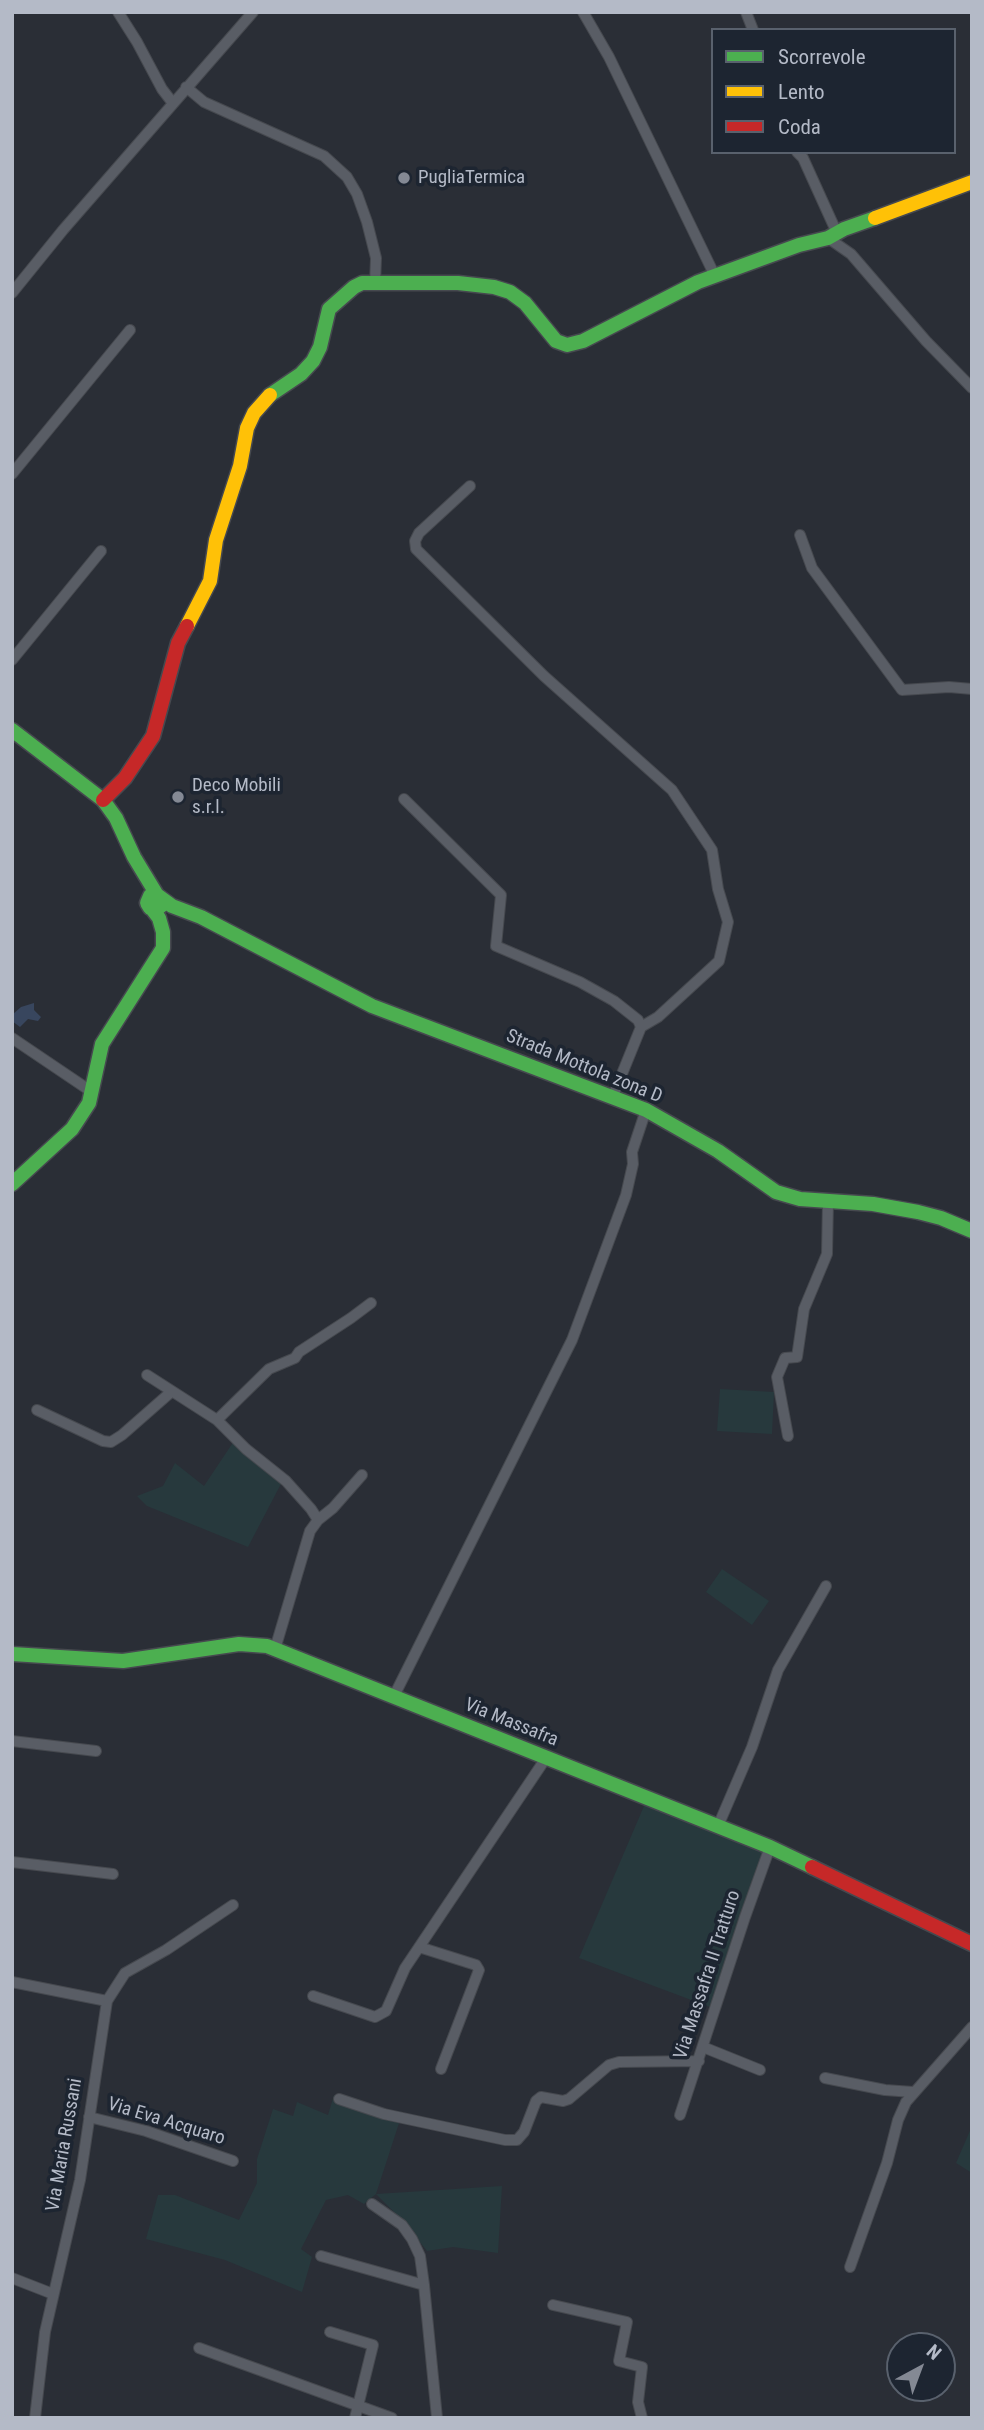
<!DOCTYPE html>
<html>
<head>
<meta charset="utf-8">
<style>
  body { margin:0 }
  #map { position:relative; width:984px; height:2430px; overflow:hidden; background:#2a2e36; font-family:"Roboto Condensed",sans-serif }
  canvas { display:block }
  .frame { position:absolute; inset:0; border:14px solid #b4bac7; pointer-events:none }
  .legend { position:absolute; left:711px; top:28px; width:245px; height:126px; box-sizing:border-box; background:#1d2531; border:2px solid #59616d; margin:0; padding:9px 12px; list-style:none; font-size:21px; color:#b4bac7 }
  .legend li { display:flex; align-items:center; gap:14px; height:35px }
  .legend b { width:35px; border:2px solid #59616d }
  .north { position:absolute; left:886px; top:2332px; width:70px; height:70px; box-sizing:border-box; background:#1d2531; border:2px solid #59616d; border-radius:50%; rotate:41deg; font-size:19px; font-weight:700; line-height:28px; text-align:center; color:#b4bac7 }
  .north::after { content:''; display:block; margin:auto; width:24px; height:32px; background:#848994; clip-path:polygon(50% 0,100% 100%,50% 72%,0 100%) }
</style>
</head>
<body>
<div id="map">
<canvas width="984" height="2430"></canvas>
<div class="frame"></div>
<ul class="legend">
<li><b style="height:9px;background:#4caf50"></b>Scorrevole</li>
<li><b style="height:9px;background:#ffc107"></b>Lento</li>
<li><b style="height:9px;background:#c62828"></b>Coda</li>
</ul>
<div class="north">N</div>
</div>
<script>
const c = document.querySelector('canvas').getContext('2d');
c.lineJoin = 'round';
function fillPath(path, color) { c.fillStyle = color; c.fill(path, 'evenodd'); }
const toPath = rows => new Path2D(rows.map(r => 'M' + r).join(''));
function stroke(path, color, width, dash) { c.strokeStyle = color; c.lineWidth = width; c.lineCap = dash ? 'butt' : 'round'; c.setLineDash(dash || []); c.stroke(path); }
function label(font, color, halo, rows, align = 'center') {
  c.font = font + ' "Roboto Condensed",sans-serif'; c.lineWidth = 7; c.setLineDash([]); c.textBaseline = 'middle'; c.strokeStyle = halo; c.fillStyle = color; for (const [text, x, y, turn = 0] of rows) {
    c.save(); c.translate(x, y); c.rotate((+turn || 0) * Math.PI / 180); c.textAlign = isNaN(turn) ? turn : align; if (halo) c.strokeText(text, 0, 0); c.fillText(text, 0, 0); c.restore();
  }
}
const green = toPath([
  [720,1389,774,1392,772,1434,717,1431],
  [234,1441,283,1480,248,1547,147,1506,137,1496,163,1486,175,1463,204,1486],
  [722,1569,769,1601,752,1625,706,1592],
  [647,1799,766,1850,710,2007,579,1958],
  [334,2095,401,2117,376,2194,502,2186,498,2253,453,2247,427,2251,404,2222,376,2194,364,2204,348,2195,326,2200,301,2249,312,2257,302,2292,225,2260,146,2239,158,2195,175,2195,239,2220,257,2183,257,2159,273,2109,293,2116,297,2102,328,2115],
  [972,2126,972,2173,956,2163]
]);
const water = toPath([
  [34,1003,34,1010,41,1017,38,1021,28,1019,20,1027,12,1021,12,1015,21,1007]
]);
const street = toPath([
  [118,12,137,42,162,89,172,102],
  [583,12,609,57,715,276],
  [746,12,753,30],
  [186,87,204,102,324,156,347,177,357,194,367,222,376,258,375,284],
  [797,152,803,158,837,233],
  [828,238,851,254,926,341,972,388],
  [12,293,63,230,253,12],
  [12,474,130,330],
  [470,486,419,533,415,541,416,549,544,676,672,790,712,850,718,889,728,922,719,961,658,1017,641,1027,613,1096],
  [800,535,812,568,902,690,949,687,972,689],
  [12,660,101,551],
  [404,799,501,895,496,946,580,982,614,1001,638,1020,641,1027],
  [12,1038,92,1092],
  [147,1375,217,1420,246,1449,286,1481,311,1509,318,1520],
  [37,1410,103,1441,111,1442,122,1435,171,1392],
  [217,1420,269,1369,295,1358,299,1352,351,1318,371,1303],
  [788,1436,777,1377,785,1358,797,1357,804,1309,827,1254,828,1201],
  [275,1649,310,1531,318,1520,333,1508,362,1475],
  [394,1696,572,1340,626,1195,633,1164,632,1152,646,1110],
  [12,1741,96,1751],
  [718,1826,752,1747,778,1670,826,1586],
  [12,1862,113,1874],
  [419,1947,476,1965,479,1970,441,2069],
  [12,1982,107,2001],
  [313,1996,375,2017,386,2011,405,1968,546,1758],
  [703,2047,760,2070],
  [825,2078,885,2090,913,2092],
  [339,2099,384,2114,505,2140,517,2140,524,2132,536,2101,541,2097,563,2101,569,2099,609,2065,619,2062,699,2061],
  [680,2115,745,1917,770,1847],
  [89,2117,146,2131,233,2161],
  [372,2204,402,2225,412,2239,420,2256,424,2285,437,2418],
  [321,2256,424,2285],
  [850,2267,887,2163,898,2120,906,2102,972,2027],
  [12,2278,53,2294],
  [553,2305,627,2322,619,2361,642,2367,638,2402,642,2418],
  [330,2332,373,2345,355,2418],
  [199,2348,392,2418],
  [35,2418,45,2332,80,2180,107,2001,125,1973,166,1950,233,1905]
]);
const fast = toPath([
  [270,395,301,374,313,361,320,347,329,309,354,287,362,283,458,283,494,287,510,292,525,303,556,341,567,345,583,341,698,282,799,245,828,238,844,229,875,218],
  [12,730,103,800,116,818,134,857,157,895],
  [162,900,162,905,157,909,150,908,147,903,150,896,157,895,172,906,201,917,372,1006,646,1110,718,1151,776,1192,800,1199,873,1204,918,1212,941,1218,972,1231],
  [12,1184,72,1129,89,1103,102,1044,163,948,163,932,159,918,152,909],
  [12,1654,123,1661,239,1644,267,1646,770,1847,812,1867]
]);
const slow = toPath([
  [875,218,972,182],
  [187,626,210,581,216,540,240,466,247,428,254,413,270,395]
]);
const jam = toPath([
  [103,800,125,778,153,736,178,643,187,626],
  [812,1867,972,1944]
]);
const markers = [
  [404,178,7,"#848994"],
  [178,797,7,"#848994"]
];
const poiNames = [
  ["PugliaTermica",418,178],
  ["Deco Mobili",192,786],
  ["s.r.l.",192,808]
];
const streetNames = [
  ["Strada Mottola zona D",584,1067,22],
  ["Via Massafra",511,1723,22],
  ["Via Massafra II Tratturo",708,1975,-72],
  ["Via Eva Acquaro",166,2122,17],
  ["Via Maria Russani",65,2145,-80]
];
fillPath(green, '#27393d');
fillPath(water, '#38465e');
stroke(street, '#46494f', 12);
stroke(fast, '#46494f', 17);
stroke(slow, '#46494f', 17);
stroke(jam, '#46494f', 17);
stroke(street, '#595d65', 10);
stroke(fast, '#4caf50', 14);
stroke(slow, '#ffc107', 14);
stroke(jam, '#c62828', 14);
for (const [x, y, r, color] of markers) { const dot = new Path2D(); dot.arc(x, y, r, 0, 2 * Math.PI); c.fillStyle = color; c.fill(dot); stroke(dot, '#1d2531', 2.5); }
label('19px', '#b4bac7', '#1d2531', poiNames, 'left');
label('19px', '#b4bac7', '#1d2531', streetNames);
</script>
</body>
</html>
